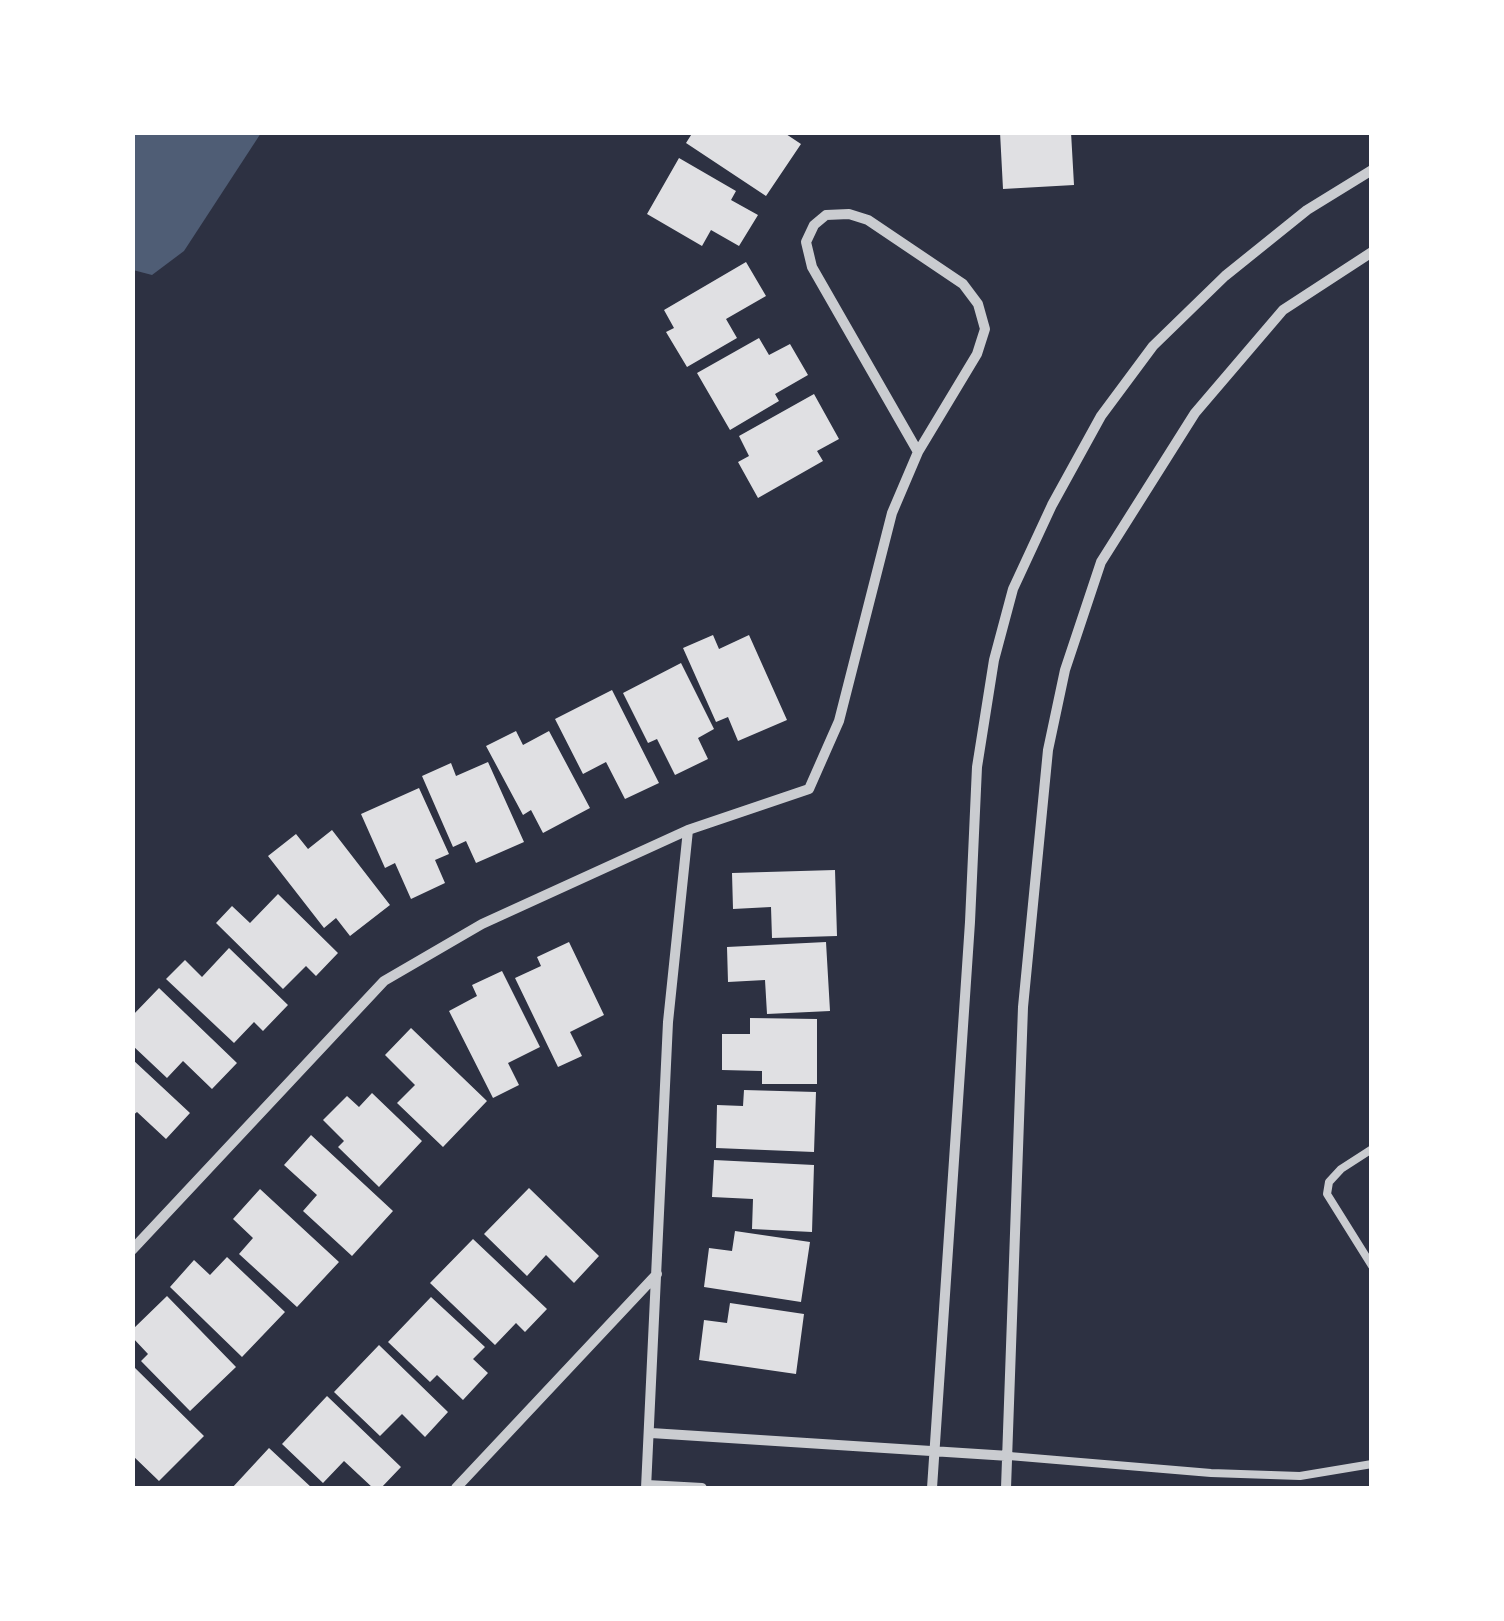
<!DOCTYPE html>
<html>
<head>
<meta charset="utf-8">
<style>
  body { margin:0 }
  #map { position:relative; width:1504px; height:1621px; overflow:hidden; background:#2d3142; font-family:"Varela Round",sans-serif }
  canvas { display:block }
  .frame { position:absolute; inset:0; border:135px solid #fff; pointer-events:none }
</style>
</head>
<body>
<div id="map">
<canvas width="1504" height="1621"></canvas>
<div class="frame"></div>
</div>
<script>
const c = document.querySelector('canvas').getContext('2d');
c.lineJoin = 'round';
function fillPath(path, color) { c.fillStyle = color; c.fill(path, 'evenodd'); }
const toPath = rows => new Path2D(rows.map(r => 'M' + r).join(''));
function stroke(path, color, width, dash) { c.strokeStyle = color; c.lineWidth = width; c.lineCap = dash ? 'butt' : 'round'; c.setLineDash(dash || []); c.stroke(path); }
const water = toPath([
  [132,133,261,133,184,251,152,275,133,270]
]);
const building = toPath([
  [693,132,783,132,801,144,766,196,686,143],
  [1000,132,1071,132,1074,185,1003,189],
  [679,158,736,191,731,200,758,215,739,246,711,230,702,246,647,214],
  [746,262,766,296,726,319,737,338,687,367,666,332,674,328,664,310],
  [759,338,769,355,790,344,808,375,775,394,779,401,730,430,697,373],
  [814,394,839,439,817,451,823,461,758,498,738,462,749,456,739,436],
  [713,635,719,649,749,635,787,720,738,741,728,717,716,722,683,648],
  [681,663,714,729,698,738,708,759,675,775,657,739,648,743,623,693],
  [612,690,659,783,625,799,606,762,583,774,555,719],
  [516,731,523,745,549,731,590,808,543,833,531,810,523,815,486,746],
  [488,762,524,842,476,863,466,841,453,847,422,776,451,763,456,776],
  [419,788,449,854,435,860,445,883,411,899,395,863,385,868,361,814],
  [332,830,390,905,350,936,336,918,324,928,268,856,296,834,308,849],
  [835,870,837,936,772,938,771,907,733,909,732,873],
  [278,894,338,953,316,976,306,966,283,989,216,923,232,906,250,923],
  [569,942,604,1015,570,1032,582,1056,558,1067,515,978,541,966,537,957],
  [826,942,830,1011,767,1014,765,980,728,982,727,947],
  [229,948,288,1005,263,1031,254,1022,234,1043,166,979,185,960,202,977],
  [502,971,540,1047,508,1063,519,1085,493,1098,449,1011,477,996,472,985],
  [159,988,237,1063,212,1089,183,1061,167,1078,132,1045,132,1016],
  [750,1018,817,1019,817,1084,762,1084,762,1071,722,1070,722,1034,750,1034],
  [411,1028,487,1101,443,1147,397,1103,415,1085,385,1055],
  [132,1059,190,1113,166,1139,137,1112,132,1116],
  [744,1090,816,1092,814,1152,716,1148,717,1105,743,1106],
  [372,1093,422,1141,379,1187,338,1147,344,1141,323,1120,347,1096,359,1107],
  [311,1135,393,1211,352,1256,303,1211,317,1195,284,1165],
  [714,1160,814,1165,812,1232,752,1229,753,1199,712,1197],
  [529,1188,599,1256,574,1283,546,1255,527,1276,484,1234],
  [260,1189,339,1262,297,1307,239,1254,253,1238,233,1219],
  [735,1231,810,1242,801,1302,704,1287,709,1248,732,1251],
  [473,1239,547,1309,525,1332,516,1323,495,1345,430,1283],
  [227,1257,285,1312,242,1357,170,1287,194,1260,210,1275],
  [167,1296,236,1367,190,1411,141,1361,148,1354,132,1337,132,1330],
  [431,1297,485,1347,473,1359,488,1373,463,1400,437,1375,430,1382,388,1342],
  [730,1303,804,1314,796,1374,699,1360,704,1320,727,1323],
  [379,1345,448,1412,425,1437,402,1414,380,1436,334,1392],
  [132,1365,204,1436,159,1481,132,1455],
  [327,1396,401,1467,381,1488,373,1488,344,1461,323,1483,282,1444],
  [269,1448,312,1488,232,1488]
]);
const service = toPath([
  [1372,1149,1341,1169,1329,1182,1327,1194,1372,1266],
  [1009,1456,1211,1473,1300,1476,1372,1464]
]);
const minor = toPath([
  [132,1250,384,981,482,924,688,830,809,789,839,721,892,513,918,452,977,354,985,329,978,304,963,284,868,220,849,214,826,215,814,225,806,242,812,267,918,452],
  [651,1433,1009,1456],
  [647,1485,702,1488],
  [456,1488,657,1274],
  [646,1488,668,1022,688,830],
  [932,1488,970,922,977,767,994,660,1013,589,1052,505,1101,416,1153,346,1225,276,1307,210,1372,170],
  [1006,1488,1023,1007,1048,750,1065,670,1101,562,1195,413,1283,310,1372,252]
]);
fillPath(water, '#4f5d75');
fillPath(building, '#e0e0e3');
stroke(service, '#caccd0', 8);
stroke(minor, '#caccd0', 10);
</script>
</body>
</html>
